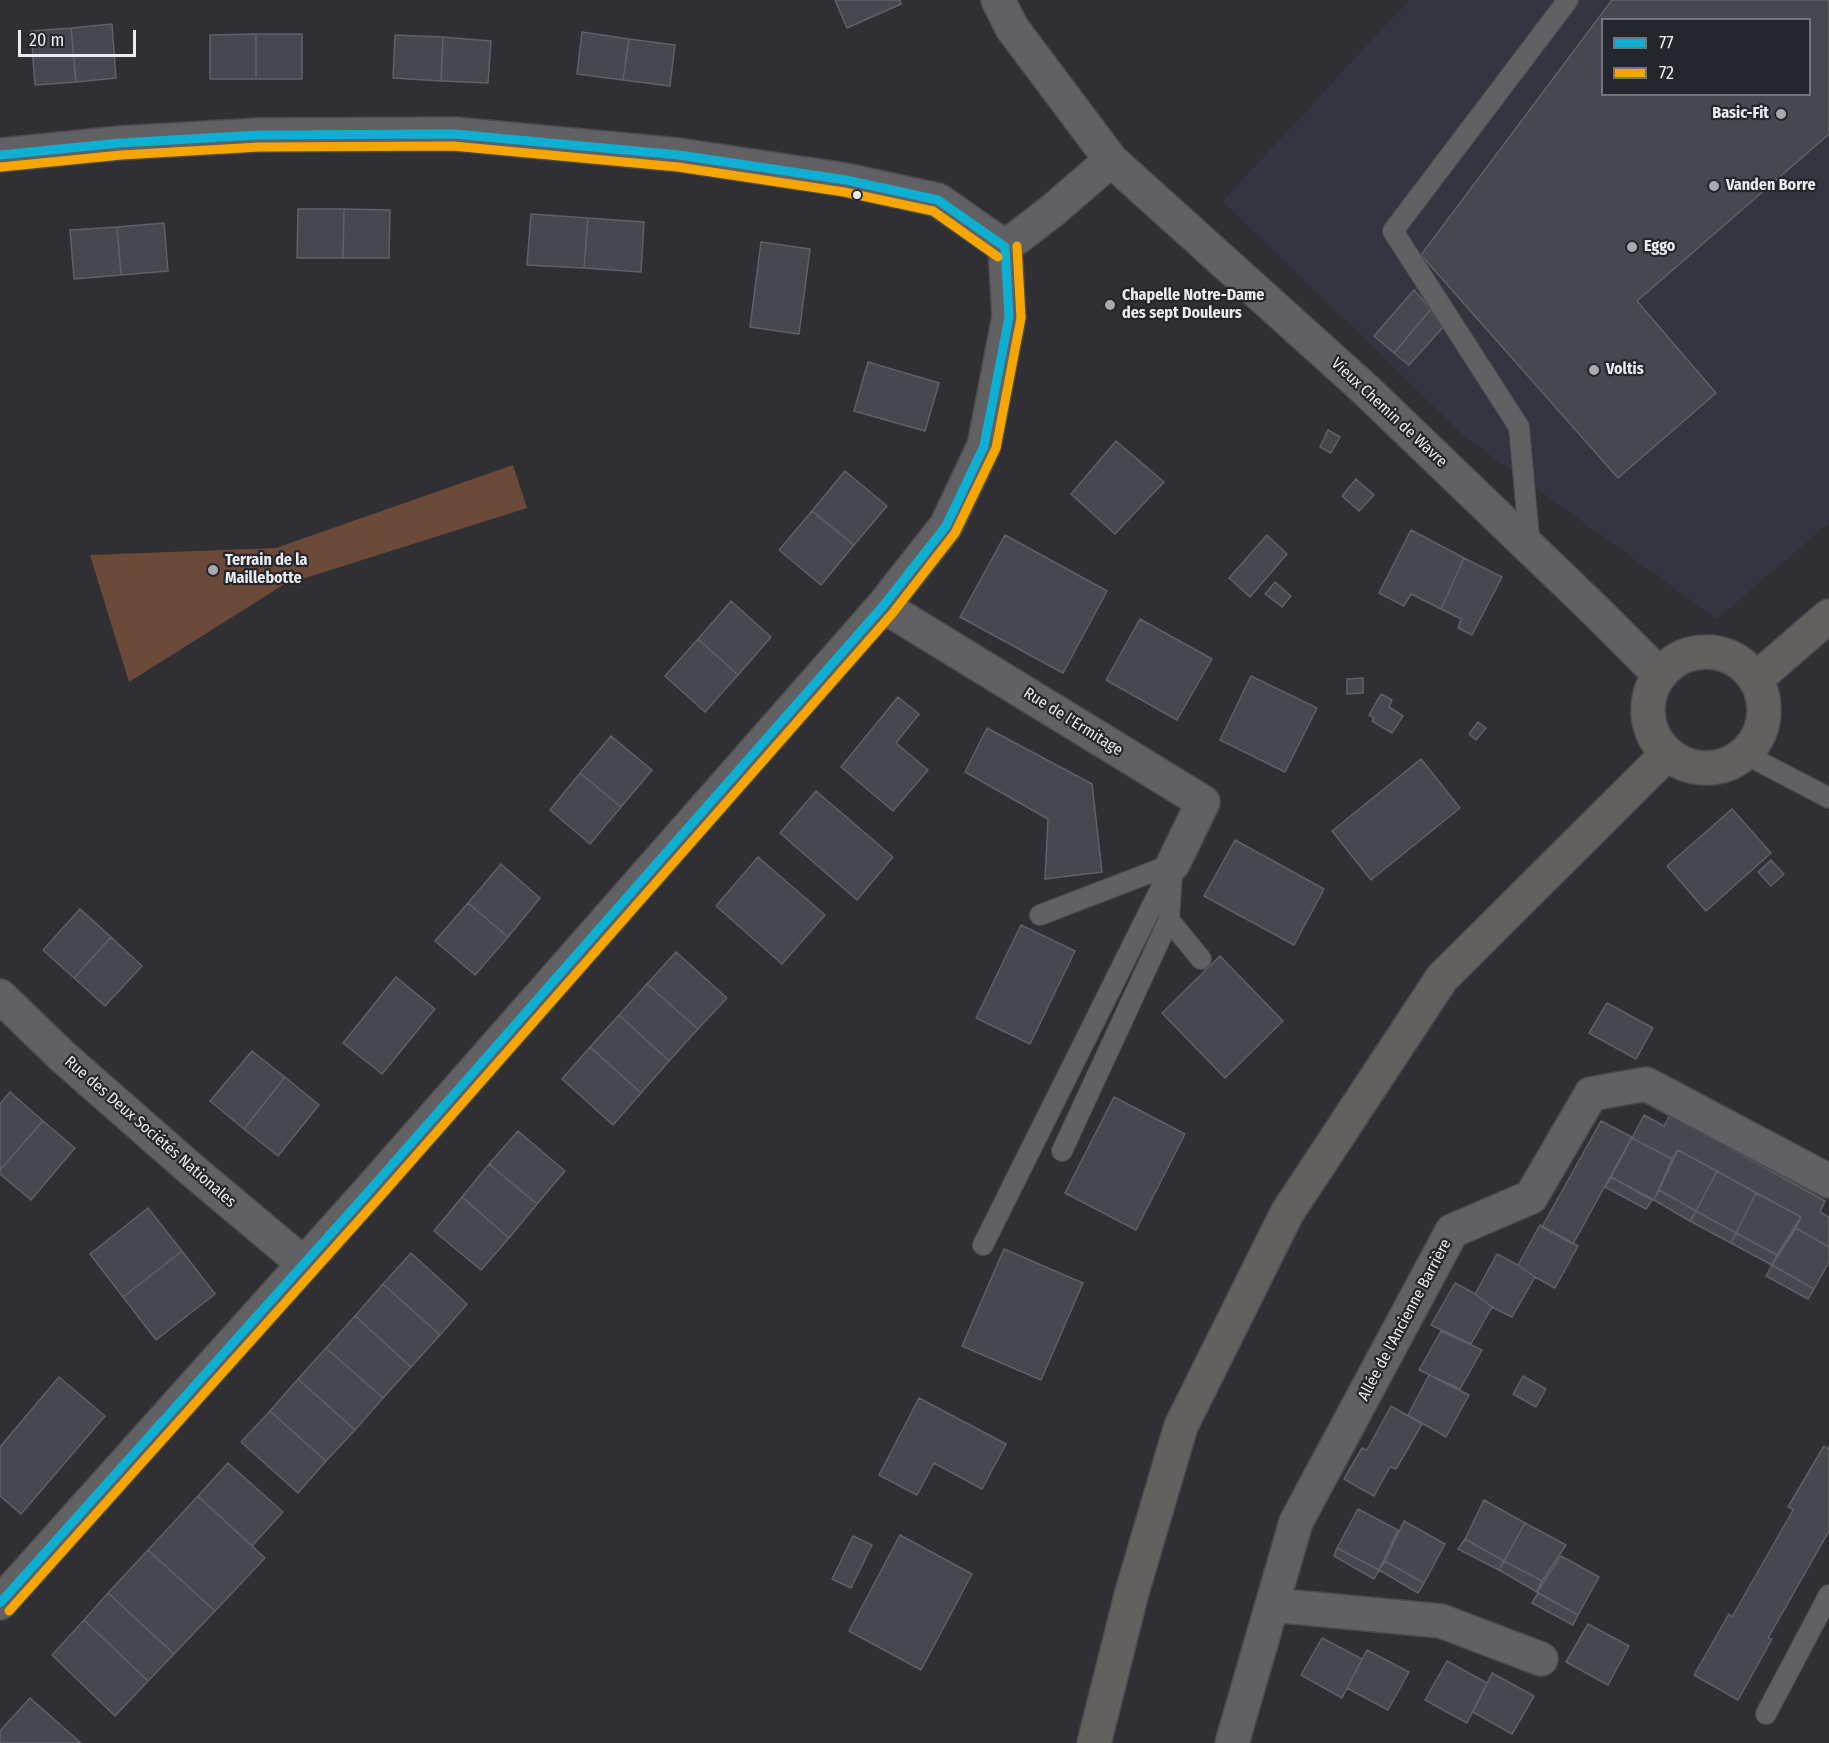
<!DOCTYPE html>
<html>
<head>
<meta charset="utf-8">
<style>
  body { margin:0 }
  #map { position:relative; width:1829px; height:1743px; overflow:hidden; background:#303034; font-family:"Fira Sans Condensed",sans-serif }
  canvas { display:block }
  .legend { position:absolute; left:1601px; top:18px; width:210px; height:78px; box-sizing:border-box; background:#24262c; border:2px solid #74757a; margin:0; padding:8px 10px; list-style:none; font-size:18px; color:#ebecf0 }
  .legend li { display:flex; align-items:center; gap:12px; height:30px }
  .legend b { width:30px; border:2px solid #74757a }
  .scale { position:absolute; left:18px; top:30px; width:118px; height:27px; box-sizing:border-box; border:3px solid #ebecf0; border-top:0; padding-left:8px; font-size:18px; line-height:21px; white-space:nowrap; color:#ebecf0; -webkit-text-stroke:4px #24262c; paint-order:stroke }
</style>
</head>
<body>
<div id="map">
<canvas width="1829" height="1743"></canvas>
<ul class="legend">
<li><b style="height:8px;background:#0dafd3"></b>77</li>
<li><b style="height:8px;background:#f7a600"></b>72</li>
</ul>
<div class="scale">20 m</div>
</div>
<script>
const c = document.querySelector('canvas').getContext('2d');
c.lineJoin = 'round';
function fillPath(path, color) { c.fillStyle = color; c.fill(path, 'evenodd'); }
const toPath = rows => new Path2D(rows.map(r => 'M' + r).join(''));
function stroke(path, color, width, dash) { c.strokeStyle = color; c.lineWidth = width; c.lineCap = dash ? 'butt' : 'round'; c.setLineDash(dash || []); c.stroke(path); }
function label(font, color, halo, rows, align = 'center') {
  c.font = font + ' "Fira Sans Condensed",sans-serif'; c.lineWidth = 4.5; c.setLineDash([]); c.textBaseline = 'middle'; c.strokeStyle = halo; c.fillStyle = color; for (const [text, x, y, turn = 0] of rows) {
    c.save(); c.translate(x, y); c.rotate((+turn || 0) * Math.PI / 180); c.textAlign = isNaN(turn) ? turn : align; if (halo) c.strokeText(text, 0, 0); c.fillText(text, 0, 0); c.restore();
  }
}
const built = toPath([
  [1409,0,1829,0,1829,523,1717,619,1464,436,1223,201],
  [1602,20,1810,20,1810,94,1602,94]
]);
const green = toPath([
  [513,465,527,508,283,585,129,682,90,555,276,548]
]);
const building = toPath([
  [835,0,900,0,901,4,847,28,835,0],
  [1612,0,1829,0,1829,134,1637,301,1716,393,1618,478,1421,255,1612,0],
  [1602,20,1810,20,1810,94,1602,94,1602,20],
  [112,24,116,78,76,82,71,28,112,24],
  [71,28,76,82,35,85,31,31,71,28],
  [582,32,629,39,623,80,577,74,582,32],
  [256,34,302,34,302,79,256,79,256,34],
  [256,34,256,79,210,79,210,35,256,34],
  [395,35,443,37,441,81,393,78,395,35],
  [443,37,491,41,488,83,441,81,443,37],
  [629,39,675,45,670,86,623,80,629,39],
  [298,209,344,209,343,258,297,258,298,209],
  [344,209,390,210,389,258,343,258,344,209],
  [531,214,588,218,584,268,527,265,531,214],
  [588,218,644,222,641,272,584,268,588,218],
  [164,223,168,271,121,275,117,227,164,223],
  [117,227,121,275,74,279,70,230,117,227],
  [761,242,810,249,799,334,750,327,761,242],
  [1414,290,1431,309,1394,353,1374,336,1414,290],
  [1431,309,1445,325,1409,365,1394,353,1431,309],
  [868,362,939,383,925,431,854,411,868,362],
  [1328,430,1340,437,1331,453,1320,447,1328,430],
  [1116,441,1164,482,1115,534,1071,494,1116,441],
  [845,471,887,506,854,545,812,511,845,471],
  [1356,479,1374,495,1359,511,1342,496,1356,479],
  [812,511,854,545,821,585,779,550,812,511],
  [1411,530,1464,558,1441,609,1411,594,1404,606,1379,593,1411,530],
  [1005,535,1107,591,1063,673,960,617,1005,535],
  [1267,535,1287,554,1250,597,1229,578,1267,535],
  [1464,558,1502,577,1472,635,1458,628,1461,619,1441,609,1464,558],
  [1275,582,1291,596,1282,607,1265,594,1275,582],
  [731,601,771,637,738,675,698,639,731,601],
  [1140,619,1212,659,1177,720,1106,680,1140,619],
  [698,639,738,675,705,712,665,676,698,639],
  [1251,676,1317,708,1285,772,1220,740,1251,676],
  [1363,678,1363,693,1347,694,1347,679,1363,678],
  [1381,694,1392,700,1389,707,1403,716,1392,733,1372,721,1374,718,1369,715,1381,694],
  [898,697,919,714,896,743,928,770,893,811,841,767,898,697],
  [1478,722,1486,728,1476,740,1469,734,1478,722],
  [987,728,1092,784,1102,872,1045,879,1048,819,965,772,987,728],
  [611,736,652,770,621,807,580,773,611,736],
  [1421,759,1460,808,1371,880,1332,831,1421,759],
  [580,773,621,807,590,844,550,810,580,773],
  [816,791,893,857,857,900,780,833,816,791],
  [1732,809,1771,853,1706,911,1667,866,1732,809],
  [1235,840,1324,889,1294,945,1204,896,1235,840],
  [758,857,825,915,782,964,716,906,758,857],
  [1771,860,1784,874,1771,886,1758,872,1771,860],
  [501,864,540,898,508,937,468,903,501,864],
  [468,903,508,937,475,975,435,941,468,903],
  [80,909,111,937,74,978,43,950,80,909],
  [1021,925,1075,951,1030,1044,976,1018,1021,925],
  [111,937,142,966,105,1006,74,978,111,937],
  [676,952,727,998,698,1029,647,984,676,952],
  [1220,956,1283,1021,1225,1078,1162,1013,1220,956],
  [396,977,435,1009,382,1074,343,1043,396,977],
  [647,984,698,1029,669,1061,619,1015,647,984],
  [1607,1003,1653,1028,1636,1059,1589,1033,1607,1003],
  [619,1015,669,1061,641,1093,590,1047,619,1015],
  [590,1047,641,1093,613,1125,562,1079,590,1047],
  [252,1051,285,1077,244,1129,210,1101,252,1051],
  [285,1077,319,1105,278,1156,244,1129,285,1077],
  [10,1092,43,1121,0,1170,0,1104,10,1092],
  [1114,1097,1185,1134,1136,1230,1065,1193,1114,1097],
  [1644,1115,1664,1126,1670,1115,1825,1201,1820,1212,1829,1217,1829,1247,1796,1228,1801,1217,1678,1150,1672,1159,1632,1138,1644,1115],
  [43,1121,75,1148,31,1200,0,1174,0,1170,43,1121],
  [1601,1121,1632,1137,1573,1244,1542,1227,1601,1121],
  [518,1131,565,1171,537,1204,489,1164,518,1131],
  [1632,1138,1672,1159,1654,1200,1611,1177,1632,1138],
  [1678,1150,1717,1171,1696,1211,1659,1190,1678,1150],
  [489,1164,537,1204,509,1238,462,1197,489,1164],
  [1717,1171,1756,1193,1736,1233,1696,1211,1717,1171],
  [1611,1177,1652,1200,1646,1209,1605,1187,1611,1177],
  [1659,1190,1696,1211,1690,1221,1654,1200,1659,1190],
  [1756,1193,1801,1217,1777,1255,1736,1233,1756,1193],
  [462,1197,509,1238,481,1270,434,1231,462,1197],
  [148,1208,182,1251,123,1297,90,1254,148,1208],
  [1696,1211,1736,1233,1731,1243,1690,1221,1696,1211],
  [1540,1225,1578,1246,1555,1288,1535,1277,1518,1265,1540,1225],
  [1796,1228,1829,1247,1829,1262,1814,1289,1772,1265,1796,1228],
  [1736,1233,1777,1255,1772,1265,1731,1243,1736,1233],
  [1004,1249,1083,1283,1041,1380,962,1346,1004,1249],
  [182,1251,215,1294,156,1340,123,1297,182,1251],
  [411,1253,467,1304,440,1335,383,1284,411,1253],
  [1497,1254,1518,1265,1535,1277,1512,1317,1492,1307,1475,1294,1497,1254],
  [1772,1265,1814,1289,1808,1299,1766,1276,1772,1265],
  [1455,1283,1475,1294,1492,1307,1471,1344,1431,1325,1455,1283],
  [383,1284,440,1335,411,1367,355,1316,383,1284],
  [355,1316,411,1367,383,1398,326,1348,355,1316],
  [1441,1331,1482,1350,1460,1389,1419,1370,1441,1331],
  [326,1348,383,1398,355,1430,298,1379,326,1348],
  [1429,1375,1469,1395,1446,1437,1408,1415,1429,1375],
  [1523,1376,1546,1389,1536,1407,1513,1394,1523,1376],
  [59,1377,105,1416,21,1514,0,1496,0,1447,59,1377],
  [298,1379,355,1430,326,1461,270,1411,298,1379],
  [919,1398,1006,1444,982,1489,934,1463,917,1495,879,1475,919,1398],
  [1391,1406,1422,1424,1396,1469,1390,1467,1374,1496,1344,1479,1362,1448,1367,1450,1391,1406],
  [270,1411,326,1461,298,1493,241,1442,270,1411],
  [1824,1446,1828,1449,1829,1446,1829,1531,1768,1638,1772,1639,1738,1700,1694,1675,1729,1614,1732,1617,1792,1512,1793,1509,1788,1507,1824,1446],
  [228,1463,283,1512,252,1546,198,1496,228,1463],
  [198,1496,265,1558,215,1611,148,1550,198,1496],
  [1484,1500,1525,1523,1504,1561,1465,1539,1484,1500],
  [1358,1509,1398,1530,1379,1570,1337,1548,1358,1509],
  [1404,1521,1445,1544,1424,1583,1385,1561,1404,1521],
  [1525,1523,1566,1545,1542,1581,1504,1561,1525,1523],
  [900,1535,972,1574,921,1670,849,1631,900,1535],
  [853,1536,872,1545,851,1588,832,1579,853,1536],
  [1465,1539,1504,1561,1499,1570,1458,1549,1465,1539],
  [1337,1548,1379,1570,1374,1579,1334,1556,1337,1548],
  [148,1550,215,1611,174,1654,108,1593,148,1550],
  [1561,1556,1599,1577,1578,1615,1537,1592,1561,1556],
  [1385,1561,1424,1583,1418,1593,1379,1570,1385,1561],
  [1504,1561,1542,1581,1537,1592,1499,1570,1504,1561],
  [108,1593,174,1654,148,1681,84,1620,108,1593],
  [1538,1593,1578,1615,1573,1625,1532,1603,1538,1593],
  [84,1620,148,1681,115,1716,52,1655,84,1620],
  [1588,1624,1629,1646,1608,1685,1566,1662,1588,1624],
  [1322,1638,1362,1659,1342,1698,1301,1675,1322,1638],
  [1367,1650,1409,1672,1388,1710,1347,1688,1367,1650],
  [1447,1661,1487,1683,1467,1723,1425,1700,1447,1661],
  [1492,1673,1534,1696,1512,1734,1473,1712,1492,1673],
  [30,1698,81,1743,0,1743,0,1731,30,1698]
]);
const service = toPath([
  [1530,549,1519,427,1393,231,1568,0],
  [1748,751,1760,762,1829,798],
  [1040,915,1173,864],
  [1169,920,1201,959],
  [1062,1151,1169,920,1172,873],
  [983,1245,1173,864],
  [1766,1714,1829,1595]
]);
const minor = toPath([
  [0,155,120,143,259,135,454,134,679,155,846,180,938,200,1005,247],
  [1005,247,1052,211,1111,160],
  [883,606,1203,802,1173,864],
  [0,996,62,1056,192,1170,304,1264],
  [0,1603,369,1191,883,606,946,526,984,446,1009,317,1005,247],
  [1272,1605,1441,1621,1541,1659],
  [1232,1743,1296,1522,1452,1231,1531,1197,1591,1094,1646,1084,1829,1181]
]);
const tertiary = toPath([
  [998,0,1012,28,1111,160,1366,390,1597,612,1659,674]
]);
const secondary = toPath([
  '1648 710a58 58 0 1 1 116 0a58 58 0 1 1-116 0Z',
  [1756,679,1829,616],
  [1094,1743,1132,1592,1181,1426,1287,1213,1442,978,1667,754]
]);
const bus1 = toPath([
  [0,155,120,143,259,135,454,134,679,155,846,180,938,200,1005,247],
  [0,1603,369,1191,883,606,946,526,984,446,1009,317,1005,247]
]);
const bus2 = toPath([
  [1,167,121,155,259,147,453,146,678,167,844,192,933,211,998,257],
  [9,1611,378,1199,892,614,955,533,996,448,1021,318,1017,246]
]);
const markers = [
  [1781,114,6,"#aaaaae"],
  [1714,186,6,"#aaaaae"],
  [857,195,5,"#ebecf0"],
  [1632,247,6,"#aaaaae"],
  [1110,305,6,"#aaaaae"],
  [1594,370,6,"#aaaaae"],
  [213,570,6,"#aaaaae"]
];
const poiNames = [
  ["Basic-Fit",1769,114,"right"],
  ["Vanden Borre",1726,186],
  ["Eggo",1644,247],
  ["Chapelle Notre-Dame",1122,296],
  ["des sept Douleurs",1122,314],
  ["Voltis",1606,370],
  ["Terrain de la",225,561],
  ["Maillebotte",225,579]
];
const streetNames = [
  ["Vieux Chemin de Wavre",1389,413,43],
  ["Rue de l'Ermitage",1073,722,32],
  ["Rue des Deux Sociétés Nationales",150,1132,41],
  ["Allée de l'Ancienne Barrière",1405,1320,-62]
];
fillPath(built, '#333641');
fillPath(green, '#6b4a3a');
fillPath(building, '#46484f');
stroke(building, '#606164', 1.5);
stroke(service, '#4b4b4e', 22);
stroke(minor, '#4b4b4e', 36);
stroke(tertiary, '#4b4b4e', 36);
stroke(secondary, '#4b4b4e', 36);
stroke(service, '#616164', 20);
stroke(minor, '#616164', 33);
stroke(tertiary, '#616164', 33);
stroke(secondary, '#63605f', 33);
stroke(bus1, '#0dafd3', 9);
stroke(bus2, '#f7a600', 9);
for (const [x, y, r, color] of markers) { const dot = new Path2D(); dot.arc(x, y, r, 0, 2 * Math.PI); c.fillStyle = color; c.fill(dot); stroke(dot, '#24262c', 2); }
label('bold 16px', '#ebecf0', '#24262c', poiNames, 'left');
label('16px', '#ebecf0', '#24262c', streetNames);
</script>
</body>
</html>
